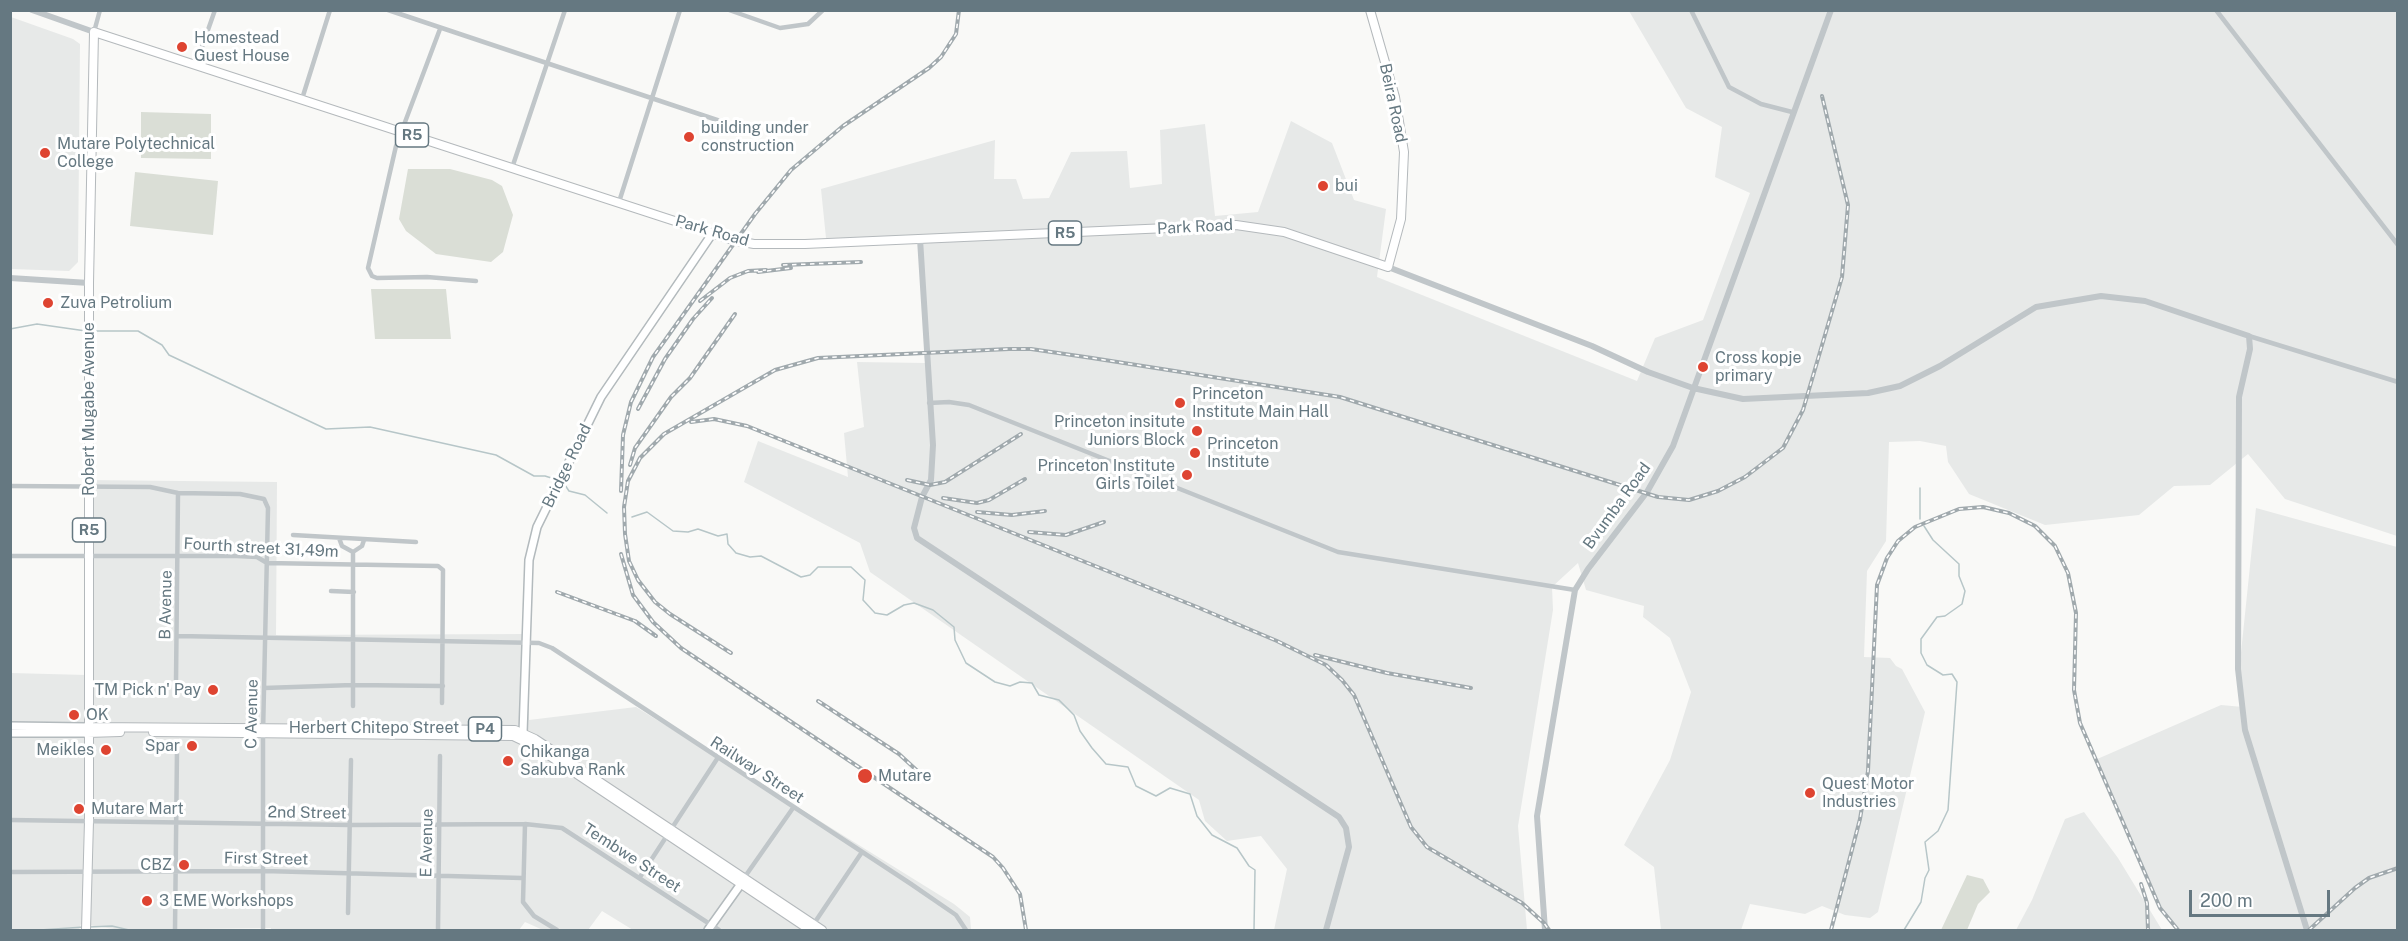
<!DOCTYPE html>
<html>
<head>
<meta charset="utf-8">
<style>
  body { margin:0 }
  #map { position:relative; width:2408px; height:941px; overflow:hidden; background:#f9f9f7; font-family:"Public Sans",sans-serif }
  canvas { display:block }
  .frame { position:absolute; inset:0; border:12px solid #657881; pointer-events:none }
  .scale { position:absolute; left:2189px; top:890px; width:141px; height:27px; box-sizing:border-box; border:3px solid #657881; border-top:0; padding-left:8px; font-size:18px; line-height:21px; white-space:nowrap; color:#657881; -webkit-text-stroke:4px #fff; paint-order:stroke }
</style>
</head>
<body>
<div id="map">
<canvas width="2408" height="941"></canvas>
<div class="frame"></div>
<div class="scale">200 m</div>
</div>
<script>
const c = document.querySelector('canvas').getContext('2d');
c.lineJoin = 'round';
function fillPath(path, color) { c.fillStyle = color; c.fill(path, 'evenodd'); }
const toPath = rows => new Path2D(rows.map(r => 'M' + r).join(''));
function stroke(path, color, width, dash) { c.strokeStyle = color; c.lineWidth = width; c.lineCap = dash ? 'butt' : 'round'; c.setLineDash(dash || []); c.stroke(path); }
function label(font, color, halo, rows, align = 'center') {
  c.font = font + ' "Public Sans",sans-serif'; c.lineWidth = 6; c.setLineDash([]); c.textBaseline = 'middle'; c.strokeStyle = halo; c.fillStyle = color; for (const [text, x, y, turn = 0] of rows) {
    c.save(); c.translate(x, y); c.rotate((+turn || 0) * Math.PI / 180); c.textAlign = isNaN(turn) ? turn : align; if (halo) c.strokeText(text, 0, 0); c.fillText(text, 0, 0); c.restore();
  }
}
const built = toPath([
  [1629,11,2397,11,2397,536,2285,499,2248,454,2210,485,2174,486,2139,515,2045,525,1969,494,1948,462,1946,446,1920,441,1889,442,1886,541,1867,571,1864,657,1890,658,1896,666,1902,669,1925,712,1878,912,1870,918,1845,915,1822,906,1805,914,1750,904,1741,930,1661,930,1654,867,1624,845,1670,760,1691,692,1670,638,1643,617,1644,606,1586,590,1578,563,1552,587,1553,610,1518,826,1527,930,1274,930,1287,869,1261,836,1227,841,1205,821,1199,800,870,572,860,543,744,482,758,441,848,477,844,433,864,427,857,362,925,363,919,237,826,238,821,189,995,140,994,179,1016,179,1023,199,1049,198,1071,152,1127,151,1130,188,1162,184,1160,130,1205,124,1215,216,1258,212,1291,121,1332,143,1354,200,1386,209,1377,277,1637,381,1655,338,1703,320,1750,193,1715,177,1722,127,1686,108],
  [11,17,73,39,80,44,78,262,69,271,11,269],
  [86,480,277,482,276,635,528,634,529,720,636,707,954,904,970,917,971,930,717,930,708,924,703,930,633,930,602,911,588,930,543,930,525,922,519,930,271,930,271,928,121,930,81,924,79,930,11,930,11,673,86,675],
  [2256,508,2397,547,2397,930,2175,929,2162,913,2095,760,2221,705,2243,707,2239,672],
  [2084,812,2118,858,2162,930,2016,930,2032,900,2065,819]
]);
const green = toPath([
  [141,112,211,114,211,159,141,158],
  [408,169,450,169,492,180,502,186,513,215,503,252,491,262,436,254,406,231,399,219],
  [135,172,218,181,213,235,130,226],
  [371,289,446,289,451,339,375,339],
  [1967,875,1983,879,1990,892,1978,904,1967,930,1941,930]
]);
const stream = toPath([
  [10,329,37,324,86,331],
  [91,331,138,331,162,345,169,355,326,429,370,427,496,455,534,476,545,476,558,480],
  [563,482,569,491,585,495,607,513],
  [632,517,647,512,673,531,688,532,698,529,718,536,727,534,728,544,736,553,750,557,761,556,801,577,810,575,818,567,851,567,865,580,863,600,875,613,887,615,904,605,914,603,933,610,954,627,955,640,966,663,995,682,1010,686,1020,682,1032,683,1039,695,1059,700,1074,715,1080,731,1092,748,1106,764,1128,767,1136,786,1156,796,1170,788,1190,794,1197,816,1212,835,1237,848,1249,866,1255,870,1254,930],
  [1920,519,1920,488],
  [89,927,112,926,129,930],
  [40,930,84,927],
  [1904,930,1921,902,1925,878,1929,870,1925,842,1938,831,1948,810,1957,682,1952,674,1943,675,1927,665,1921,653,1921,639,1937,617,1945,616,1962,604,1965,591,1959,576,1959,564,1933,540,1924,526]
]);
const minor = toPath([
  [388,10,744,129],
  [729,10,780,28,808,24,823,10],
  [1691,10,1729,87,1761,104,1792,112],
  [2216,10,2398,245],
  [440,29,396,146,368,268,372,276,377,278,427,277,476,281],
  [94,32,100,10],
  [196,64,215,10],
  [302,99,330,10],
  [512,168,565,10],
  [619,202,680,10],
  [2249,336,2398,382],
  [929,403,949,402,969,405,1338,552,1575,590],
  [10,486,150,487,178,493,240,494,264,499,268,508,263,734,263,930],
  [293,535,416,542],
  [339,538,342,546,353,552,362,546,364,540],
  [10,556,237,556,257,557,267,563,438,566,443,570,442,703],
  [331,591,354,592],
  [178,636,539,643,552,648,911,884,956,915,966,930],
  [176,681,178,493],
  [264,688,353,685,443,686],
  [353,706,353,552],
  [10,820,350,825,525,824,562,828,719,930],
  [525,824,523,902,534,916,557,930],
  [10,872,264,871,522,878],
  [640,877,717,759],
  [744,878,793,808],
  [348,913,351,760],
  [813,925,862,852],
  [175,929,177,750],
  [438,930,440,756]
]);
const tertiary = toPath([
  [32,10,94,32],
  [920,239,933,445,931,480,922,497,914,528,917,538,1339,817,1346,828,1349,847,1326,930],
  [1388,267,1592,346,1648,372,1693,388,1743,399,1868,393,1900,386,1940,366,2036,307,2101,296,2145,301,2249,336,2250,349,2239,397,2238,669,2245,730,2307,930],
  [10,278,89,283],
  [1545,930,1537,816,1575,590,1588,569,1647,492,1673,446,1831,10]
]);
const secondary = toPath([
  [10,726,87,727],
  [10,733,87,733],
  [523,733,529,560,537,527,601,397,712,234],
  [708,930,743,881]
]);
const trunk = toPath([
  [737,241,754,244,805,244,1236,225,1284,232,1388,267,1401,219,1404,152,1395,97,1370,10],
  [87,727,515,730,535,739,822,930],
  [153,732,513,736,538,748,810,930],
  [87,733,120,732],
  [86,930,89,821,89,283,94,32,730,239]
]);
const rail = toPath([
  [783,265,861,262],
  [758,272,791,268],
  [700,301,730,278,748,271,766,270],
  [638,409,665,359,693,319,712,298],
  [691,422,714,419,747,426,1197,607,1277,641,1326,665,1342,680,1354,695,1411,827,1427,847,1522,903,1544,923,1549,930],
  [630,465,635,448,671,397,690,378,735,314],
  [907,480,930,485,945,482,1021,434],
  [621,491,623,435,631,402,653,357,755,214,791,170,843,126,929,68,941,57,956,34,959,10],
  [943,498,977,503,989,500,1025,479],
  [977,512,1012,515,1045,511],
  [1029,532,1066,535,1104,522],
  [621,554,633,595,653,622,681,648,993,857,1003,868,1020,894,1026,930],
  [557,592,635,621,656,636],
  [731,653,670,614,655,602,638,580,629,561,625,534,624,507,628,481,640,458,664,434,775,370,818,358,1009,349,1031,349,1092,358,1340,397,1658,497,1689,500,1718,491,1745,477,1783,448,1803,410,1842,277,1848,205,1822,96],
  [1315,655,1387,673,1471,688],
  [818,701,899,754,924,777],
  [2141,884,2147,903,2148,930],
  [1831,930,1860,819,1868,771,1877,585,1887,558,1898,541,1915,527,1959,509,1983,507,2009,513,2035,526,2055,546,2068,573,2076,613,2074,690,2080,723,2160,908,2178,930],
  [2309,930,2355,888,2369,878,2398,868]
]);
const trunkBridge = toPath([
  [730,239,737,241]
]);
const markers = [
  [182,47,6,"#de4431"],
  [689,137,6,"#de4431"],
  [45,153,6,"#de4431"],
  [1323,186,6,"#de4431"],
  [48,303,6,"#de4431"],
  [1703,367,6,"#de4431"],
  [1180,403,6,"#de4431"],
  [1197,431,6,"#de4431"],
  [1195,453,6,"#de4431"],
  [1187,475,6,"#de4431"],
  [213,690,6,"#de4431"],
  [74,715,6,"#de4431"],
  [192,746,6,"#de4431"],
  [106,750,6,"#de4431"],
  [508,761,6,"#de4431"],
  [865,776,8,"#de4431"],
  [1810,793,6,"#de4431"],
  [79,809,6,"#de4431"],
  [184,865,6,"#de4431"],
  [147,901,6,"#de4431"]
];
const shields = [
  [412,135,33],
  [1065,233,33],
  [89,530,33],
  [485,729,33]
];
const shieldNames = [
  ["R5",412,135],
  ["R5",1065,233],
  ["R5",89,530],
  ["P4",485,729]
];
const poiNames = [
  ["Homestead",194,38],
  ["Guest House",194,56],
  ["building under",701,128],
  ["construction",701,146],
  ["Mutare Polytechnical",57,144],
  ["College",57,162],
  ["bui",1335,186],
  ["Zuva Petrolium",60,303],
  ["Cross kopje",1715,358],
  ["primary",1715,376],
  ["Princeton",1192,394],
  ["Institute Main Hall",1192,412],
  ["Princeton insitute",1185,422,"right"],
  ["Juniors Block",1185,440,"right"],
  ["Princeton",1207,444],
  ["Institute",1207,462],
  ["Princeton Institute",1175,466,"right"],
  ["Girls Toilet",1175,484,"right"],
  ["TM Pick n' Pay",201,690,"right"],
  ["OK",86,715],
  ["Spar",180,746,"right"],
  ["Meikles",94,750,"right"],
  ["Chikanga",520,752],
  ["Sakubva Rank",520,770],
  ["Mutare",878,776],
  ["Quest Motor",1822,784],
  ["Industries",1822,802],
  ["Mutare Mart",91,809],
  ["CBZ",172,865,"right"],
  ["3 EME Workshops",159,901]
];
const streetNames = [
  ["Beira Road",1393,103,78],
  ["Park Road",1195,227,-3],
  ["Park Road",712,231,16],
  ["Robert Mugabe Avenue",89,409,-90],
  ["Bridge Road",567,466,-64],
  ["Bvumba Road",1617,506,-54],
  ["Fourth street 31,49m",261,548,3],
  ["B Avenue",166,605,-89],
  ["C Avenue",252,714,-89],
  ["Herbert Chitepo Street",374,728],
  ["Railway Street",757,770,33],
  ["2nd Street",307,813,1],
  ["E Avenue",427,843,-89],
  ["Tembwe Street",632,858,33],
  ["First Street",266,859,1]
];
fillPath(built, '#e7e9e8');
fillPath(green, '#daded6');
stroke(stream, '#b7c6c8', 1.5);
stroke(secondary, '#b3babd', 10);
stroke(trunk, '#b4b9bc', 10);
stroke(minor, '#c0c6c9', 4.5);
stroke(tertiary, '#c0c6c9', 6);
stroke(secondary, '#fff', 7);
stroke(trunk, '#fff', 8);
stroke(rail, '#a0a9ad', 4);
stroke(rail, '#fff', 1.5, [4.5]);
stroke(trunkBridge, '#b4b9bc', 10, []);
stroke(trunkBridge, '#fff', 8);
for (const [x, y, r, color] of markers) { const dot = new Path2D(); dot.arc(x, y, r, 0, 2 * Math.PI); c.fillStyle = color; c.fill(dot); stroke(dot, '#fff', 2); }
for (const [x, y, w] of shields) { const box = new Path2D(); box.roundRect(x - w / 2, y - 12, w, 24, 4.5); c.fillStyle = '#fff'; c.fill(box); stroke(box, '#657881', 1.5); }
label('bold 15px', '#657881', null, shieldNames);
label('16px', '#657881', '#fff', poiNames, 'left');
label('16px', '#657881', '#fff', streetNames);
</script>
</body>
</html>
